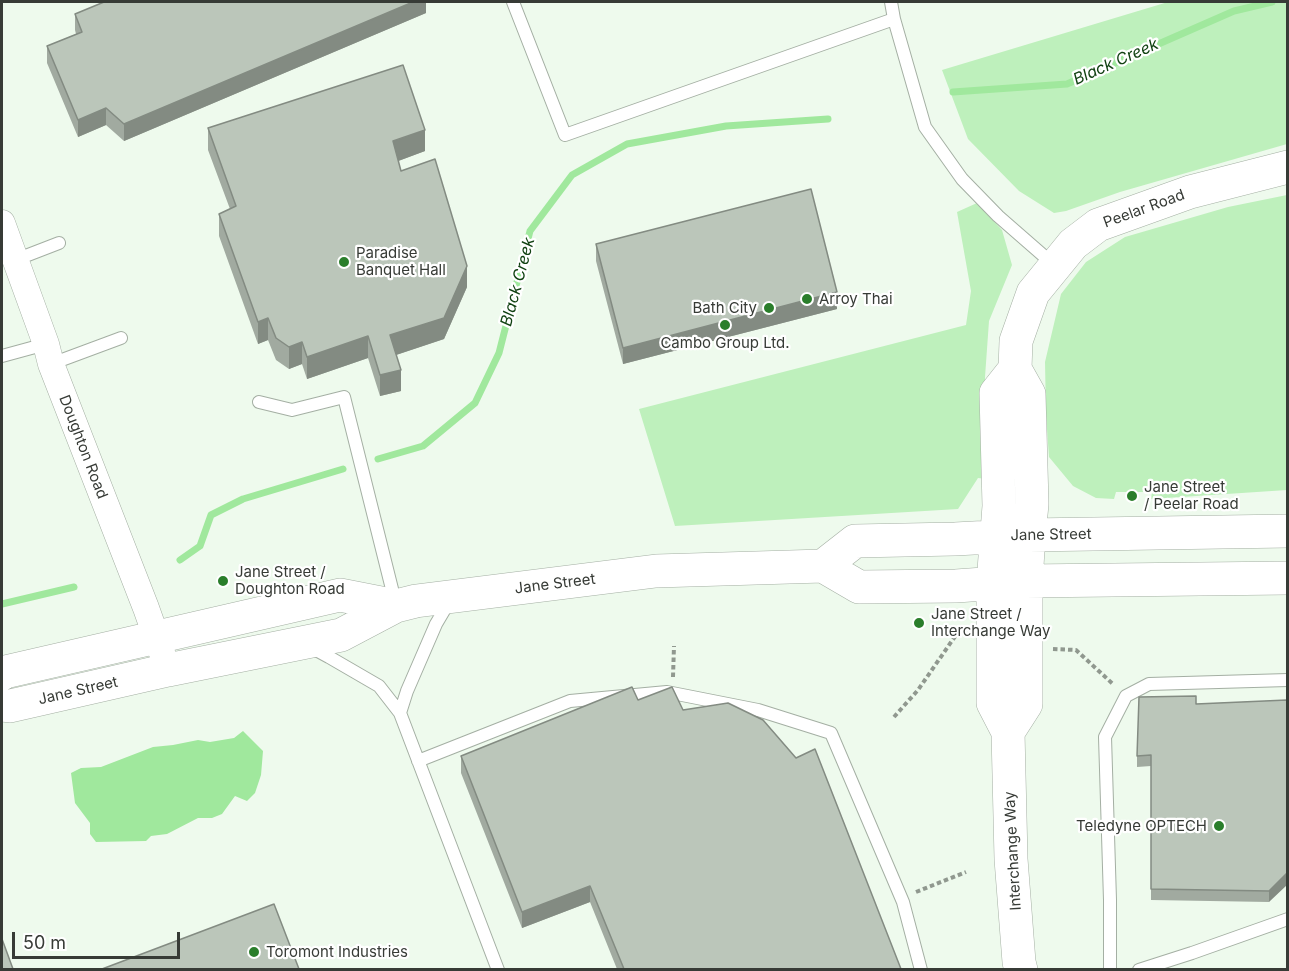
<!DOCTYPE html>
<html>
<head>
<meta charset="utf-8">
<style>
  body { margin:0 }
  #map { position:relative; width:1289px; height:971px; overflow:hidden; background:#eefaed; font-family:Inter,sans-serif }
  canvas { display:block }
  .frame { position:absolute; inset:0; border:3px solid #373b36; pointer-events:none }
  .scale { position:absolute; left:12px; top:932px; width:168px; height:27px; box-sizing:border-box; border:3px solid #373b36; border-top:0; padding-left:8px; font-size:18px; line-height:21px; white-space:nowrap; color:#373b36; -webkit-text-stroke:4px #fff; paint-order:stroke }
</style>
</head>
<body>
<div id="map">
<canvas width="1289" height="971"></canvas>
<div class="frame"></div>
<div class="scale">50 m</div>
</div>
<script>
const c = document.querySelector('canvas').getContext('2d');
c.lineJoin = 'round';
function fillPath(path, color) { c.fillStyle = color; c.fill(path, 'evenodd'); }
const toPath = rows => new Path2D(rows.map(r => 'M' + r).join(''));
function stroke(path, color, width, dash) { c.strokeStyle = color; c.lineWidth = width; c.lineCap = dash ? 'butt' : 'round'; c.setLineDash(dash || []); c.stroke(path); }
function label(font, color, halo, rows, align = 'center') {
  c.font = font + ' Inter,sans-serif'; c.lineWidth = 4.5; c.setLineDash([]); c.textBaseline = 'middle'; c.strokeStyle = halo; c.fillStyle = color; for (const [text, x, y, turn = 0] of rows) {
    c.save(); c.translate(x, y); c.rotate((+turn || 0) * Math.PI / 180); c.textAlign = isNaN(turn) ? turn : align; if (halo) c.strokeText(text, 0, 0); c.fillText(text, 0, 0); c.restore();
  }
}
const green = toPath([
  [1168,2,1287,2,1287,144,1120,192,1066,211,1054,213,1019,191,968,139,942,70],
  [1287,195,1287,490,1151,499,1152,492,1116,492,1114,499,1096,498,1073,486,1049,457,1046,415,1045,362,1061,294,1086,262,1125,237,1228,207],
  [977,203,1002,230,1012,265,989,321,985,377,987,479,978,478,958,509,675,526,639,409,966,325,971,291,957,212]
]);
const water = toPath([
  [243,731,263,751,261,775,255,793,247,801,235,796,222,814,212,818,198,818,167,834,151,836,146,841,96,842,90,834,90,823,75,803,71,773,81,768,101,767,153,747,173,745,198,740,210,742,234,738]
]);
const stream = toPath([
  [953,92,1067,84,1234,11,1272,2],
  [378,459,423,446,475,403,499,353,530,231,572,175,627,144,726,126,828,119],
  [180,560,200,546,211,515,243,499,343,469],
  [2,604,74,587]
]);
const path = toPath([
  [1053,649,1076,650,1114,685],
  [673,677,674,646],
  [894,717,918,690,956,635],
  [916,892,966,872]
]);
const lane = toPath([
  [513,2,565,135,894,19],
  [891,2,894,19,925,127,962,179,998,216,1053,264],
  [15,260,59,243],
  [2,356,46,344],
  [51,364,121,338],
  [259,402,292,410,344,397,396,605],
  [311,650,318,651,329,657,379,686,400,713,498,970],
  [400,713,407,691,436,624,449,602],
  [418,761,570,701,667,692,758,710,831,733,903,902,921,970],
  [1110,970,1110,900,1105,737,1126,696,1149,684,1288,680],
  [1139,970,1192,953,1288,919]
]);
const street = toPath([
  [2,223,46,344,51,364,146,608,168,670]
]);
const secondary = toPath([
  [1015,369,996,393,999,506,993,583,993,703,1008,732,1011,859,1019,962,1021,970],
  [823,566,855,541,955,539,1029,535,1288,531],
  [2,674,5,672,340,595,396,606],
  [2,705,10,706,168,670,341,635,396,606,416,601,656,571,823,566,859,587,956,586,1026,581,1288,578],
  [1008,732,1026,704,1026,581,1029,535,1032,504,1029,394,1015,369,1016,341,1033,293,1073,244,1098,225,1190,192,1288,167]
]);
const wall = toPath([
  [426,2,426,13,124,141,106,125,78,137,47,63,47,46,76,34,75,30,75,14],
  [208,128,425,151,398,161,401,171,467,287,444,339,396,355,401,391,380,396,368,358,307,379,302,364,289,369,276,360,268,340,258,344,219,236,219,214,230,209,208,150],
  [596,244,837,309,623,364,596,261],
  [638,700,683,710,901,969,617,969,590,902,522,928,461,773,461,756],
  [1287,700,1269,902,1151,900,1151,766,1137,767,1137,756,1196,704]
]);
const shadedWall = toPath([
  [413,2,426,2,426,13,124,141,124,124],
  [106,108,106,125,78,137,78,120],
  [425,130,425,151,393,163,393,141],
  [467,266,467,287,444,339,390,357,390,335],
  [837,292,837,309,623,364,623,348],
  [268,318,268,340,258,344,258,322],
  [368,336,368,358,307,379,307,357],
  [302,342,302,364,289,369,289,347],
  [401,370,401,391,380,396,380,375],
  [1287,873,1287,885,1269,902,1269,891],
  [590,886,590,902,522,928,522,912]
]);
const building = toPath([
  [104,2,413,2,124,124,106,108,78,120,47,46,82,32,75,14,104,2],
  [403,65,425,130,393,141,401,171,435,159,467,266,444,318,390,335,401,370,380,375,368,336,307,357,302,342,289,347,276,338,268,318,258,322,219,214,236,206,208,128,403,65],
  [811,189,837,292,623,348,596,244,811,189],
  [632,687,638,700,672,687,683,710,728,703,763,720,796,758,815,749,901,969,624,969,590,886,522,912,461,756,632,687],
  [1196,696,1196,704,1287,700,1287,873,1269,891,1151,889,1151,755,1137,756,1139,697,1196,696],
  [274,904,299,969,102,969,274,904],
  [2,939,13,969,2,969,2,939]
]);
const markers = [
  [344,262,6,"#2a7e2b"],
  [807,299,6,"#2a7e2b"],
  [769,308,6,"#2a7e2b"],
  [725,325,6,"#2a7e2b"],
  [1132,496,6,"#2a7e2b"],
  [223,581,6,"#2a7e2b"],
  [919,623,6,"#2a7e2b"],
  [1219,826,6,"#2a7e2b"],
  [254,952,6,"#2a7e2b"]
];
const streetNames = [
  ["Peelar Road",1144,209,-20],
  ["Doughton Road",83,447,69],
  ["Jane Street",1051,535,-1],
  ["Jane Street",555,584,-7],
  ["Jane Street",78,691,-13],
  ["Interchange Way",1013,851,-93]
];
const poiNames = [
  ["Paradise",356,253],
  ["Banquet Hall",356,270],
  ["Arroy Thai",819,299],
  ["Bath City",757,308,"right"],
  ["Cambo Group Ltd.",725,343,"center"],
  ["Jane Street",1144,487],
  ["/ Peelar Road",1144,504],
  ["Jane Street /",235,572],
  ["Doughton Road",235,589],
  ["Jane Street /",931,614],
  ["Interchange Way",931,631],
  ["Teledyne OPTECH",1207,826,"right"],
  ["Toromont Industries",266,952]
];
const waterNames = [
  ["Black Creek",1116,62,-24],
  ["Black Creek",518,282,-75]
];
fillPath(green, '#bef0bc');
fillPath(water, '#a0e89d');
stroke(stream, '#a0e89d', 7);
stroke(lane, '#a4afa3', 14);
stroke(street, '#a4afa3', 27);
stroke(secondary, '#a4afa3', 34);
stroke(path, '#90988f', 4, [4.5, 3]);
stroke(lane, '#fff', 12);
stroke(street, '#fff', 26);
stroke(secondary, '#fff', 33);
fillPath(wall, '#a1aaa0');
fillPath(shadedWall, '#838b82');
fillPath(building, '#bbc6ba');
stroke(building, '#838b82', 1.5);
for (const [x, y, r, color] of markers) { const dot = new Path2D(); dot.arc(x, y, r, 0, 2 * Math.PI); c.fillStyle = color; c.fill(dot); stroke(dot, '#fff', 2); }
label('15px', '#373b36', '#fff', streetNames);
label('15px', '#373b36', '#fff', poiNames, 'left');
label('italic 16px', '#114212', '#fff', waterNames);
</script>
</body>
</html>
